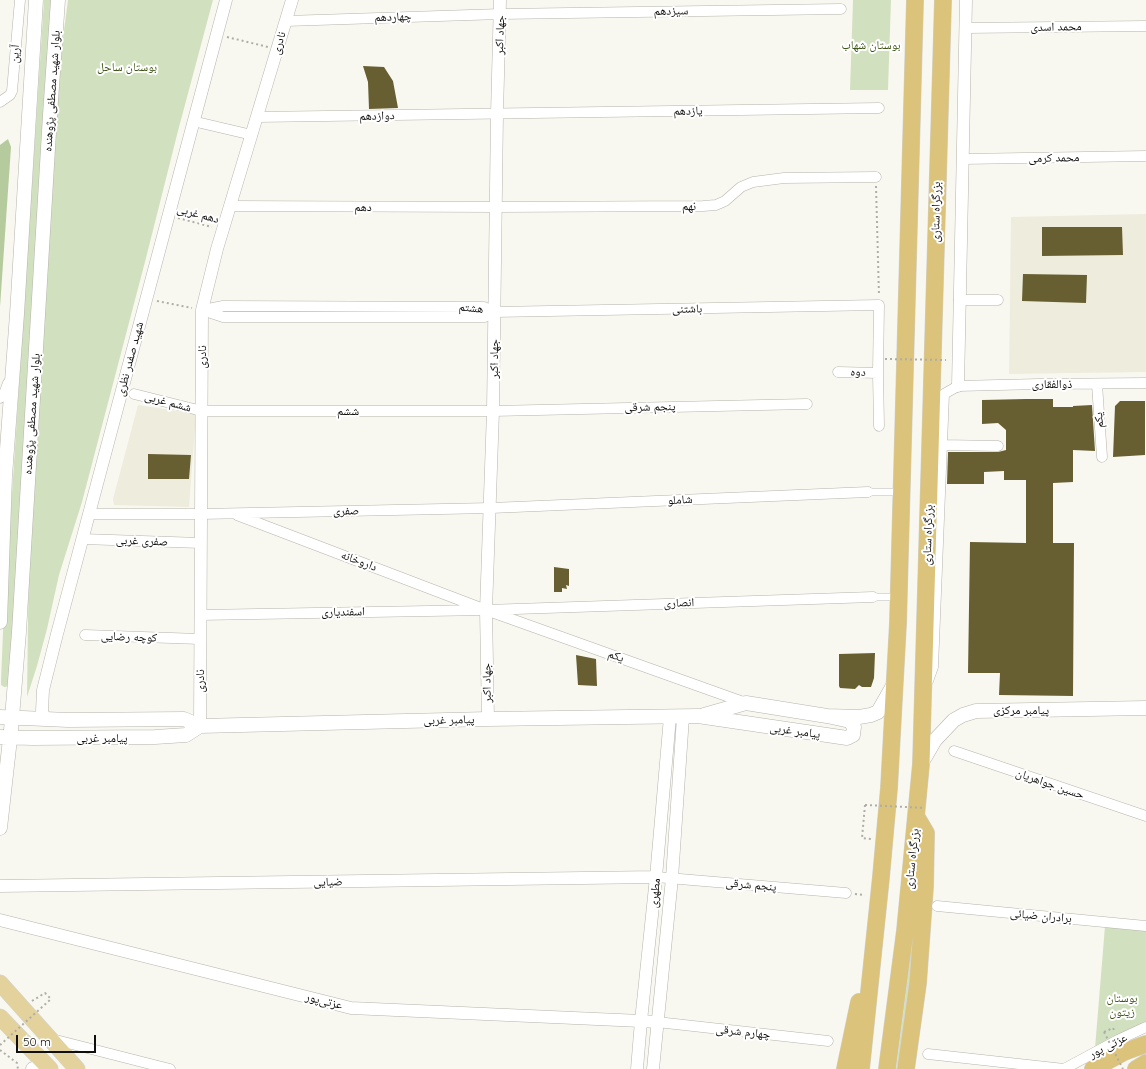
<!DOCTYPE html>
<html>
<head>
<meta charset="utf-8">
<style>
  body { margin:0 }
  #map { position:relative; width:1146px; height:1069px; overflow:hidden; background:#f9f8f0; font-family:Quicksand,sans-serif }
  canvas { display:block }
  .scale { position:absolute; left:16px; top:1035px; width:80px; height:18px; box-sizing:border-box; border:2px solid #100f0d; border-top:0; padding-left:5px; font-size:12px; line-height:14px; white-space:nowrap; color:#100f0d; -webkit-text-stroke:3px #fff; paint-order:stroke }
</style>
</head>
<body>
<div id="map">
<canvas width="1146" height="1069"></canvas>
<div class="scale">50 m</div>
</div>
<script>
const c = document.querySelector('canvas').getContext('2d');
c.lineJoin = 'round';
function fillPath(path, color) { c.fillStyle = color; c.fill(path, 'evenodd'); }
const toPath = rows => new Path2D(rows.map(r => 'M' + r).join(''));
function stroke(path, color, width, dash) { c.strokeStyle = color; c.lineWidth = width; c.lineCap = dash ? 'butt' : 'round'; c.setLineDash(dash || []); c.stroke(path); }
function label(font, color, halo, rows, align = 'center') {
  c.font = font + ' Quicksand,"Noto Naskh Arabic",sans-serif'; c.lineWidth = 4; c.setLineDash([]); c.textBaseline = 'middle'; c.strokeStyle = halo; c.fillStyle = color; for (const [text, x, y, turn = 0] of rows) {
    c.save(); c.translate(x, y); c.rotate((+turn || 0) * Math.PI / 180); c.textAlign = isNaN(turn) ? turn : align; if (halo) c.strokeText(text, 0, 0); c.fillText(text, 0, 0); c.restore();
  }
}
const built = toPath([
  [1146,214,1146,372,1009,374,1011,217],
  [138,405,196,414,189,507,114,505,113,499]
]);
const green = toPath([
  [44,0,53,0,9,684,6,687,4,687,1,685,1,680,3,632],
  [68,0,213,0,178,131,146,258,82,502,59,575,47,629,37,666,27,697,29,546,57,111,62,45],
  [853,0,891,0,888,90,850,90],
  [921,880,901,1069,896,1069,915,920],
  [1105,926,1146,930,1146,1022,1095,1048]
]);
const forest = toPath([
  [8,139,11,147,0,307,0,145]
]);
const building = toPath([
  [363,66,384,67,393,81,398,108,369,109,368,82],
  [1042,227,1122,227,1123,255,1042,256],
  [1023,274,1087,275,1086,303,1022,301],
  [1026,399,1053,399,1053,407,1073,407,1073,406,1092,405,1095,451,1073,450,1073,482,1053,483,1053,543,1074,543,1073,696,999,695,1000,673,968,673,970,542,1026,543,1026,480,1004,480,1004,471,984,472,984,484,947,484,948,452,998,452,1006,450,1006,430,998,423,982,424,982,400],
  [1120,401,1145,401,1145,455,1113,457,1115,406],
  [148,454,191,455,189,479,148,479],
  [554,567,569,569,569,586,566,585,567,589,562,588,562,592,554,592],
  [875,653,874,678,871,687,862,687,859,685,855,689,840,688,839,686,839,654],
  [576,655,596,659,597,686,578,685]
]);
const path = toPath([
  [227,37,268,47],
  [876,186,879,296],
  [178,218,212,227],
  [157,301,192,308],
  [865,805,862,838,872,839],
  [855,894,865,895],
  [32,1001,45,993,51,999],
  [1104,1032,1113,1028,1115,1032],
  [0,1050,17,1063,18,1069]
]);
const pedestrian = toPath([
  [868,492,902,492],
  [873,597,899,597]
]);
const minor = toPath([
  [286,21,501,14,841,9],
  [966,28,1146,26],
  [0,102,10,95,12,91,20,0],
  [257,117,879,108],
  [201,123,252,135],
  [963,159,1146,156],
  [230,206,496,207,703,206,716,205,725,201,741,187,753,182,784,178,876,177],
  [959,300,998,300],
  [202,310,223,317,485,317,494,312,879,305,878,373,879,426],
  [203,310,223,306,484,307,494,312],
  [838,372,878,373],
  [1097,384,1102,457],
  [134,394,202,411,493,411,807,404],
  [0,398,4,394,8,383],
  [942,445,998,446],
  [89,514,201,514,491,508,868,492],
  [237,515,486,610,746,703],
  [82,539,201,543],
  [200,615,486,610,873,597],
  [85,635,200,639],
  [928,681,933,667,944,394,958,386,1039,384,1146,383],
  [954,751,1146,816],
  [656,877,846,893],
  [937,906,1146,926],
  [657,1022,828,1041],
  [52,1039,170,1069],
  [928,1054,1064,1069,1118,1040,1146,1027]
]);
const tertiary = toPath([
  [958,386,966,0],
  [45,719,42,711,43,690,57,634,226,0],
  [488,719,486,610,493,411,497,114,500,0],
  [200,726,202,310,217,249,292,0],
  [0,886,656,877],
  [0,920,351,1008,641,1021,657,1022],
  [637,1069,641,1021,656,877,670,717],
  [653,1069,672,878,683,717]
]);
const secondary = toPath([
  [0,622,5,476,17,314,36,0],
  [704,715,746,703,827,716,859,717,871,715,878,712,894,684],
  [0,717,68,720,184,719,200,726,488,719,698,716,847,738,853,735,854,727,850,721,827,716],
  [0,737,32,738,155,737,186,735,200,726],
  [921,764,935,740,954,720,963,715,976,711,1146,708],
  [0,828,11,730,19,632,50,115,58,0],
  [33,1069,47,1067]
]);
const primary = toPath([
  [0,983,77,1069],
  [0,1017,50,1069]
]);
const trunk = toPath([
  [845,1069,859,1002],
  [861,1069,881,877,889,788,898,623,915,0],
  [887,1069,905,931,921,764,943,0],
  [906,1069,918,983,925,886,926,833,916,816],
  [1093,1069,1124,1052,1146,1044],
  [1136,1069,1146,1063]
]);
const pathBridge = toPath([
  [885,359,946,360],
  [865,805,925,808],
  [1104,1032,1123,1069],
  [0,1045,51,999]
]);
const streetNames = [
  ["سیزدهم",671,11,-1],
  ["چهاردهم",393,17,-2],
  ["محمد اسدی",1056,27,-1],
  ["جهاد اکبر",500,35,-88],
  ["نادری",279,43,-74],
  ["آرین",15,54,-86],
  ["بلوار شهید مصطفی پژوهنده",52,91,-86],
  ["یازدهم",688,111,-1],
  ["دوازدهم",377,116,-1],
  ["محمد کرمی",1054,158,-1],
  ["نهم",689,206],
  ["دهم",363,207],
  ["بزرگراه ستاری",936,212,-89],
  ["دهم غربی",198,214,15],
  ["هشتم",471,308,5],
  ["باشتنی",687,309,-1],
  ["نادری",202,357,-90],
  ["شهید صفدر نظری",130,359,-75],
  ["جهاد اکبر",494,359,-90],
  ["دوه",858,372,1],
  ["ذوالفقاری",1052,384],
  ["ششم غربی",168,402,15],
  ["پنجم شرقی",650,407,-1],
  ["ششم",348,411],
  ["بلوار شهید مصطفی پژوهنده",32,414,-86],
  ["یکم",1099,420,-94],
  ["شاملو",680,500,-3],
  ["صفری",346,511,-1],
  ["بزرگراه ستاری",928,535,-88],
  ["صفری غربی",142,541,2],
  ["داروخانه",359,561,21],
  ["انصاری",679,603,-2],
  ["اسفندیاری",343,612,-1],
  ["کوچه رضایی",129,637,2],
  ["یکم",616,656,20],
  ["نادری",200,681,-90],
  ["جهاد اکبر",487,683,-91],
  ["پیامبر مرکزی",1021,710],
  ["پیامبر غربی",449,720,-1],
  ["پیامبر غربی",795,731,8],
  ["پیامبر غربی",102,738],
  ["حسین جواهریان",1050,784,19],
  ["بزرگراه ستاری",912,859,-84],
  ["ضیایی",328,882,-1],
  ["پنجم شرقی",751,885,5],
  ["مطهری",655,893,-84],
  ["برادران ضیائی",1041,916,5],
  ["عزتی‌پور",324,1001,14],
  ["چهارم شرقی",743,1032,6],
  ["عزتی پور",1108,1046,-27]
];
const parkNames = [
  ["بوستان شهاب",871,45],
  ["بوستان ساحل",127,67],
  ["بوستان",1122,998],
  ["زیتون",1122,1012]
];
fillPath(built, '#eeecdd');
fillPath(green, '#d1e1c0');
fillPath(forest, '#b5ca9d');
fillPath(building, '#675f31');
stroke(pedestrian, '#b5b4ac', 8);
stroke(minor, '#b5b4ac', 11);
stroke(tertiary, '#b5b4ac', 13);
stroke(secondary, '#b5b4ac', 15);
stroke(primary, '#d4d4d3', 17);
stroke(trunk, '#d4d4d3', 18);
stroke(path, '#aeada7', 2, [2, 3]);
stroke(pedestrian, '#fff', 7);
stroke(minor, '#fff', 10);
stroke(tertiary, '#fff', 12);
stroke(secondary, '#fff', 14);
stroke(primary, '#e4d29c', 16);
stroke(trunk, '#dbc37b', 17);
stroke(pathBridge, '#aeada7', 2, [2, 3]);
label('12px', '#100f0d', '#fff', streetNames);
label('12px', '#3c5514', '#fff', parkNames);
</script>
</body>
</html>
